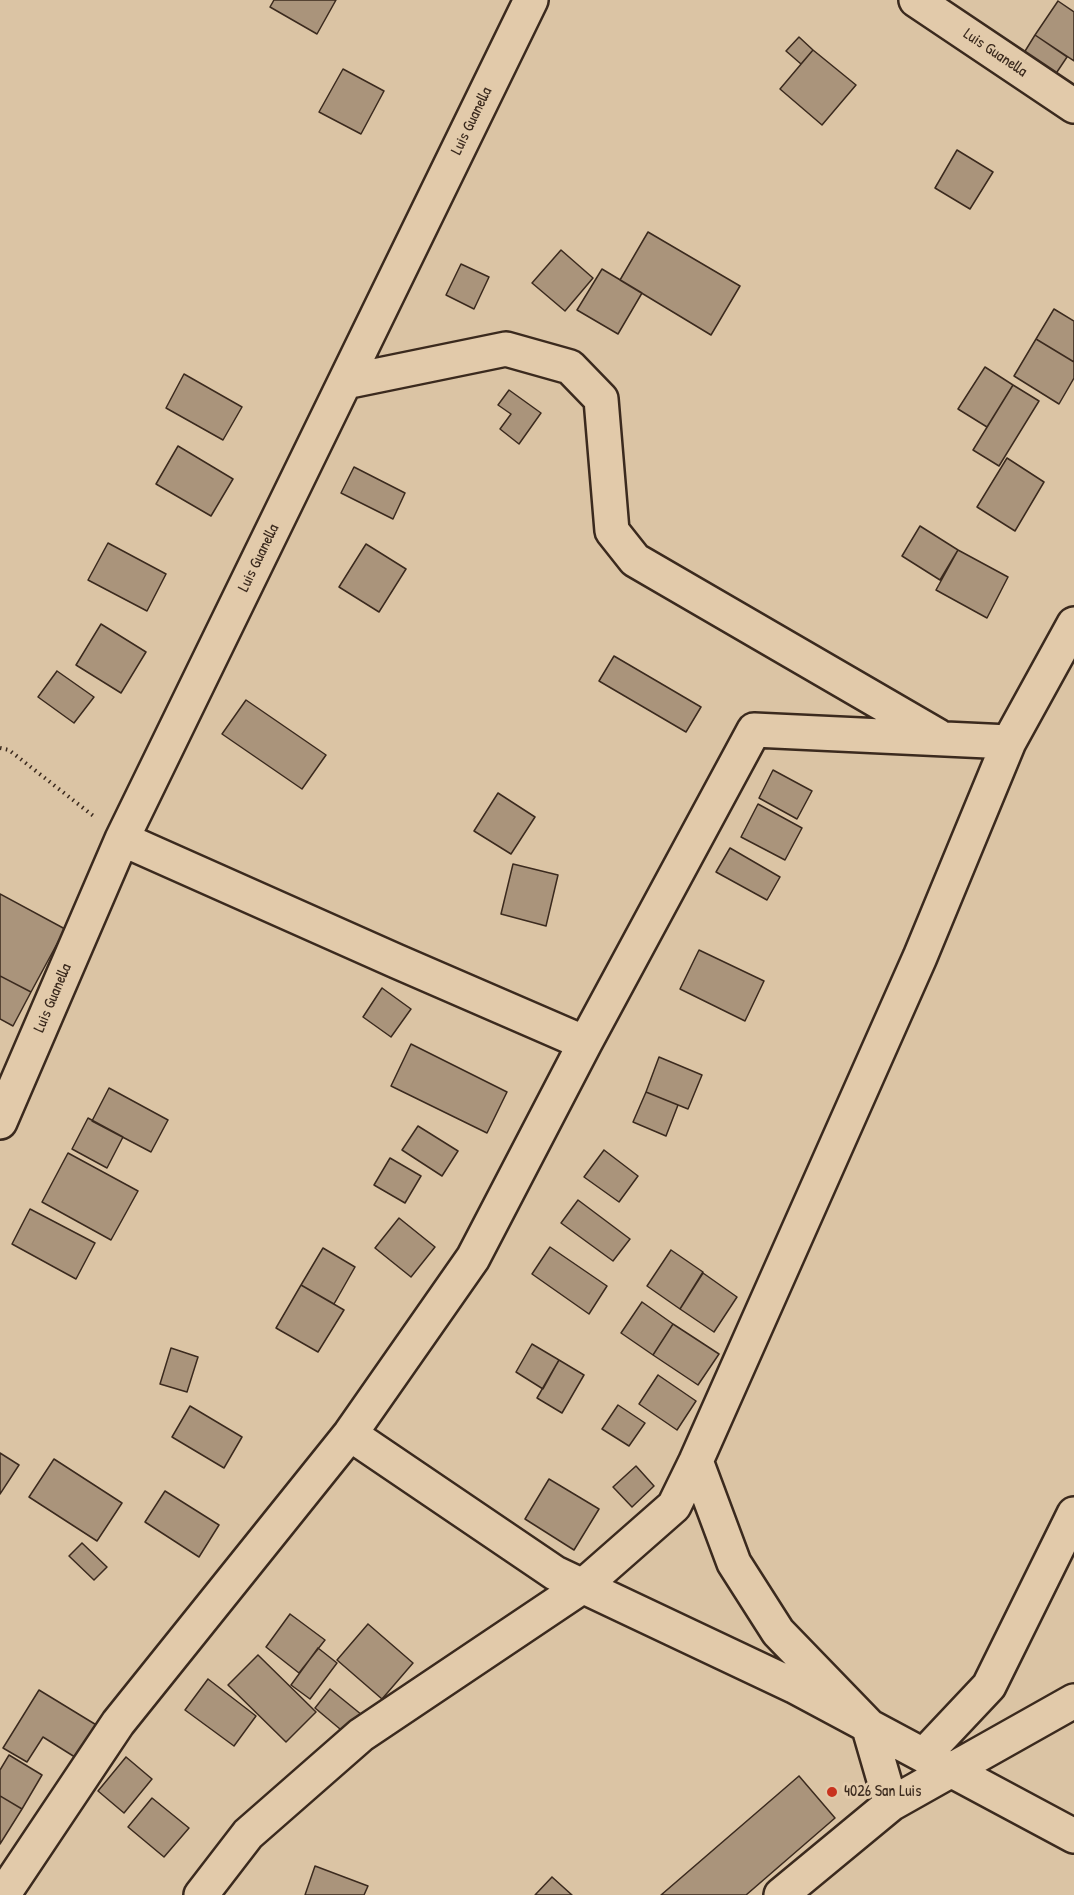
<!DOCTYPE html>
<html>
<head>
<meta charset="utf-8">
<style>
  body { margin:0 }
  canvas { display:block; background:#dbc4a4 }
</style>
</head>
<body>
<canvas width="1074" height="1895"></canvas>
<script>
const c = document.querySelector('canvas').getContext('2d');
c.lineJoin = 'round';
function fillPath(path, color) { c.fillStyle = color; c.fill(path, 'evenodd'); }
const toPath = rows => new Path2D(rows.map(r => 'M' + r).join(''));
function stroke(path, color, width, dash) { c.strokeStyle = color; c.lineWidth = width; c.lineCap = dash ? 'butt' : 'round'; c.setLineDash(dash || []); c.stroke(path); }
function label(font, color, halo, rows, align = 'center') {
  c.font = font + ' "Patrick Hand",sans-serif'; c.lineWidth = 6; c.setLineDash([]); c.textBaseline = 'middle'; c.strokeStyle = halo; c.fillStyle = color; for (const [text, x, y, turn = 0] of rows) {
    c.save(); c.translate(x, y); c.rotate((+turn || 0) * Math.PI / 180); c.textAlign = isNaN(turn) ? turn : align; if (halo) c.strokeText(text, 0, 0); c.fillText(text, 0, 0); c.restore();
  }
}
const building = toPath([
  [274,0,336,0,317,34,270,7,274,0],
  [1058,1,1074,12,1074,61,1035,35,1058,1],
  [1035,35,1067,57,1053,78,1022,56,1035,35],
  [799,37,813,50,801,64,786,51,799,37],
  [813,50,856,85,822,125,780,89,813,50],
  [343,69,384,91,361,134,319,112,343,69],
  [957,150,993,172,970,209,935,188,957,150],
  [648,232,740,286,711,335,620,280,648,232],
  [561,250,593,278,565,311,532,283,561,250],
  [461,264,489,277,474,309,446,295,461,264],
  [602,269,642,293,618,334,577,310,602,269],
  [1054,309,1074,321,1074,362,1036,339,1054,309],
  [1036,339,1074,362,1074,378,1059,404,1014,376,1036,339],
  [985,367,1013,385,987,427,958,409,985,367],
  [184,374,242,407,223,440,166,408,184,374],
  [1013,385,1039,401,999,466,973,450,1013,385],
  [509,390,541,413,519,444,500,429,511,414,498,405,509,390],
  [178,446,233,479,211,516,156,484,178,446],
  [1007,458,1044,482,1015,531,977,507,1007,458],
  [354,467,405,493,393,519,341,493,354,467],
  [920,526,958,550,940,580,902,556,920,526],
  [108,543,166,574,147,611,88,580,108,543],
  [366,544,406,569,379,612,339,587,366,544],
  [958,550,1008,577,987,618,936,590,958,550],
  [101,624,146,652,121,693,76,665,101,624],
  [614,656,701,707,686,732,599,681,614,656],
  [57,671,94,697,74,723,38,697,57,671],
  [246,700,326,755,302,789,222,734,246,700],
  [773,770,812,791,797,819,759,798,773,770],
  [498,793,535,817,511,854,474,831,498,793],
  [758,804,802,828,785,860,741,837,758,804],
  [730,848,780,877,767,900,716,872,730,848],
  [513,864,558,875,546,926,501,914,513,864],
  [0,894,65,929,31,992,0,976,0,894],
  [699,950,764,981,745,1021,680,989,699,950],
  [0,976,31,992,13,1026,0,1019,0,976],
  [382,988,411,1009,391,1037,363,1017,382,988],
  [411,1044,507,1092,487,1133,391,1086,411,1044],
  [659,1057,702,1075,688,1109,646,1092,659,1057],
  [109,1088,168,1120,151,1152,92,1121,109,1088],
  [646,1092,678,1105,666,1136,633,1122,646,1092],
  [88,1118,123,1137,107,1168,72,1149,88,1118],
  [418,1126,458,1151,442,1176,402,1150,418,1126],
  [604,1150,638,1176,619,1202,584,1177,604,1150],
  [68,1153,138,1191,111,1240,42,1202,68,1153],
  [390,1158,421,1176,405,1203,374,1185,390,1158],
  [578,1200,630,1239,613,1261,561,1223,578,1200],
  [30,1209,95,1243,76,1279,12,1244,30,1209],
  [399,1218,435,1247,411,1277,375,1248,399,1218],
  [550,1247,607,1286,589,1314,532,1274,550,1247],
  [323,1248,355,1267,334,1304,301,1285,323,1248],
  [671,1250,703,1272,680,1309,647,1286,671,1250],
  [703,1273,737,1297,714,1332,680,1309,703,1273],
  [301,1285,344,1310,318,1352,276,1328,301,1285],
  [642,1302,673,1324,653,1355,621,1333,642,1302],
  [673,1324,719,1354,698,1385,653,1355,673,1324],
  [532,1344,559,1360,543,1389,516,1372,532,1344],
  [171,1348,198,1357,187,1392,160,1384,171,1348],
  [559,1360,584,1375,562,1413,537,1398,559,1360],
  [658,1375,696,1401,677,1430,639,1404,658,1375],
  [618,1405,645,1423,629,1446,602,1429,618,1405],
  [190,1406,242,1437,224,1468,172,1437,190,1406],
  [0,1453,19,1465,0,1494,0,1453],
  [54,1459,122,1503,97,1541,29,1497,54,1459],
  [636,1466,654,1486,632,1507,613,1487,636,1466],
  [549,1479,599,1509,574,1550,525,1519,549,1479],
  [165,1491,219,1525,199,1557,145,1522,165,1491],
  [82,1543,107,1567,94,1580,69,1556,82,1543],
  [290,1614,325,1640,299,1673,266,1647,290,1614],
  [368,1624,413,1663,382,1699,337,1660,368,1624],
  [318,1648,337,1663,310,1699,291,1685,318,1648],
  [258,1655,316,1712,286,1742,228,1685,258,1655],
  [208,1679,256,1716,234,1746,185,1710,208,1679],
  [330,1689,362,1715,346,1734,315,1708,330,1689],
  [39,1690,98,1726,78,1759,43,1737,27,1762,3,1748,39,1690],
  [9,1755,42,1775,22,1809,0,1796,0,1770,9,1755],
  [126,1757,152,1779,124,1813,98,1791,126,1757],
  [799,1776,835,1818,746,1895,661,1895,799,1776],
  [0,1796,22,1809,0,1844,0,1796],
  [152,1798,189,1828,164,1857,128,1827,152,1798],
  [315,1866,368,1886,364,1895,305,1895,315,1866],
  [552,1877,572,1895,535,1895,552,1877]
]);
const path = toPath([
  [0,748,9,750,96,818]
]);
const street = toPath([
  [916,0,1074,106],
  [345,382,506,349,570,367,601,399,612,531,635,560,938,736],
  [122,839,396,961,585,1043],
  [0,1122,122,839,531,0],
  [350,1434,555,1573,794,1686,1074,1836],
  [696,1461,734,1563,778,1632,868,1725,891,1804],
  [924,1755,989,1686,1074,1514],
  [3,1895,118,1723,350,1434,473,1258,585,1043,754,730,1009,742],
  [201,1895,248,1834,361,1735,583,1586,674,1506,696,1461,920,957,1009,742,1074,624],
  [781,1895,891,1804,1074,1701]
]);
const markers = [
  [832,1792,6,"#c8321e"]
];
const streetNames = [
  ["Luis Guanella",995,53,34],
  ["Luis Guanella",472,121,-64],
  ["Luis Guanella",259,558,-64],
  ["Luis Guanella",53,998,-67]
];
const poiNames = [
  ["4026 San Luis",844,1792]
];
fillPath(building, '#aa947b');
stroke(building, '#3b2a1e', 1.5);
stroke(street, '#3b2a1e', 38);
stroke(path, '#3b2a1e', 4, [1.5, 4.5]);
stroke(street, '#e2caaa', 33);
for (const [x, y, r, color] of markers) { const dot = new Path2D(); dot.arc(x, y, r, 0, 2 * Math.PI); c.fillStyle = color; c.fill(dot); stroke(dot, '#e2caaa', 2); }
label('16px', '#3b2a1e', '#e2caaa', streetNames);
label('16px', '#3b2a1e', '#e2caaa', poiNames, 'left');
</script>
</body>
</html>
